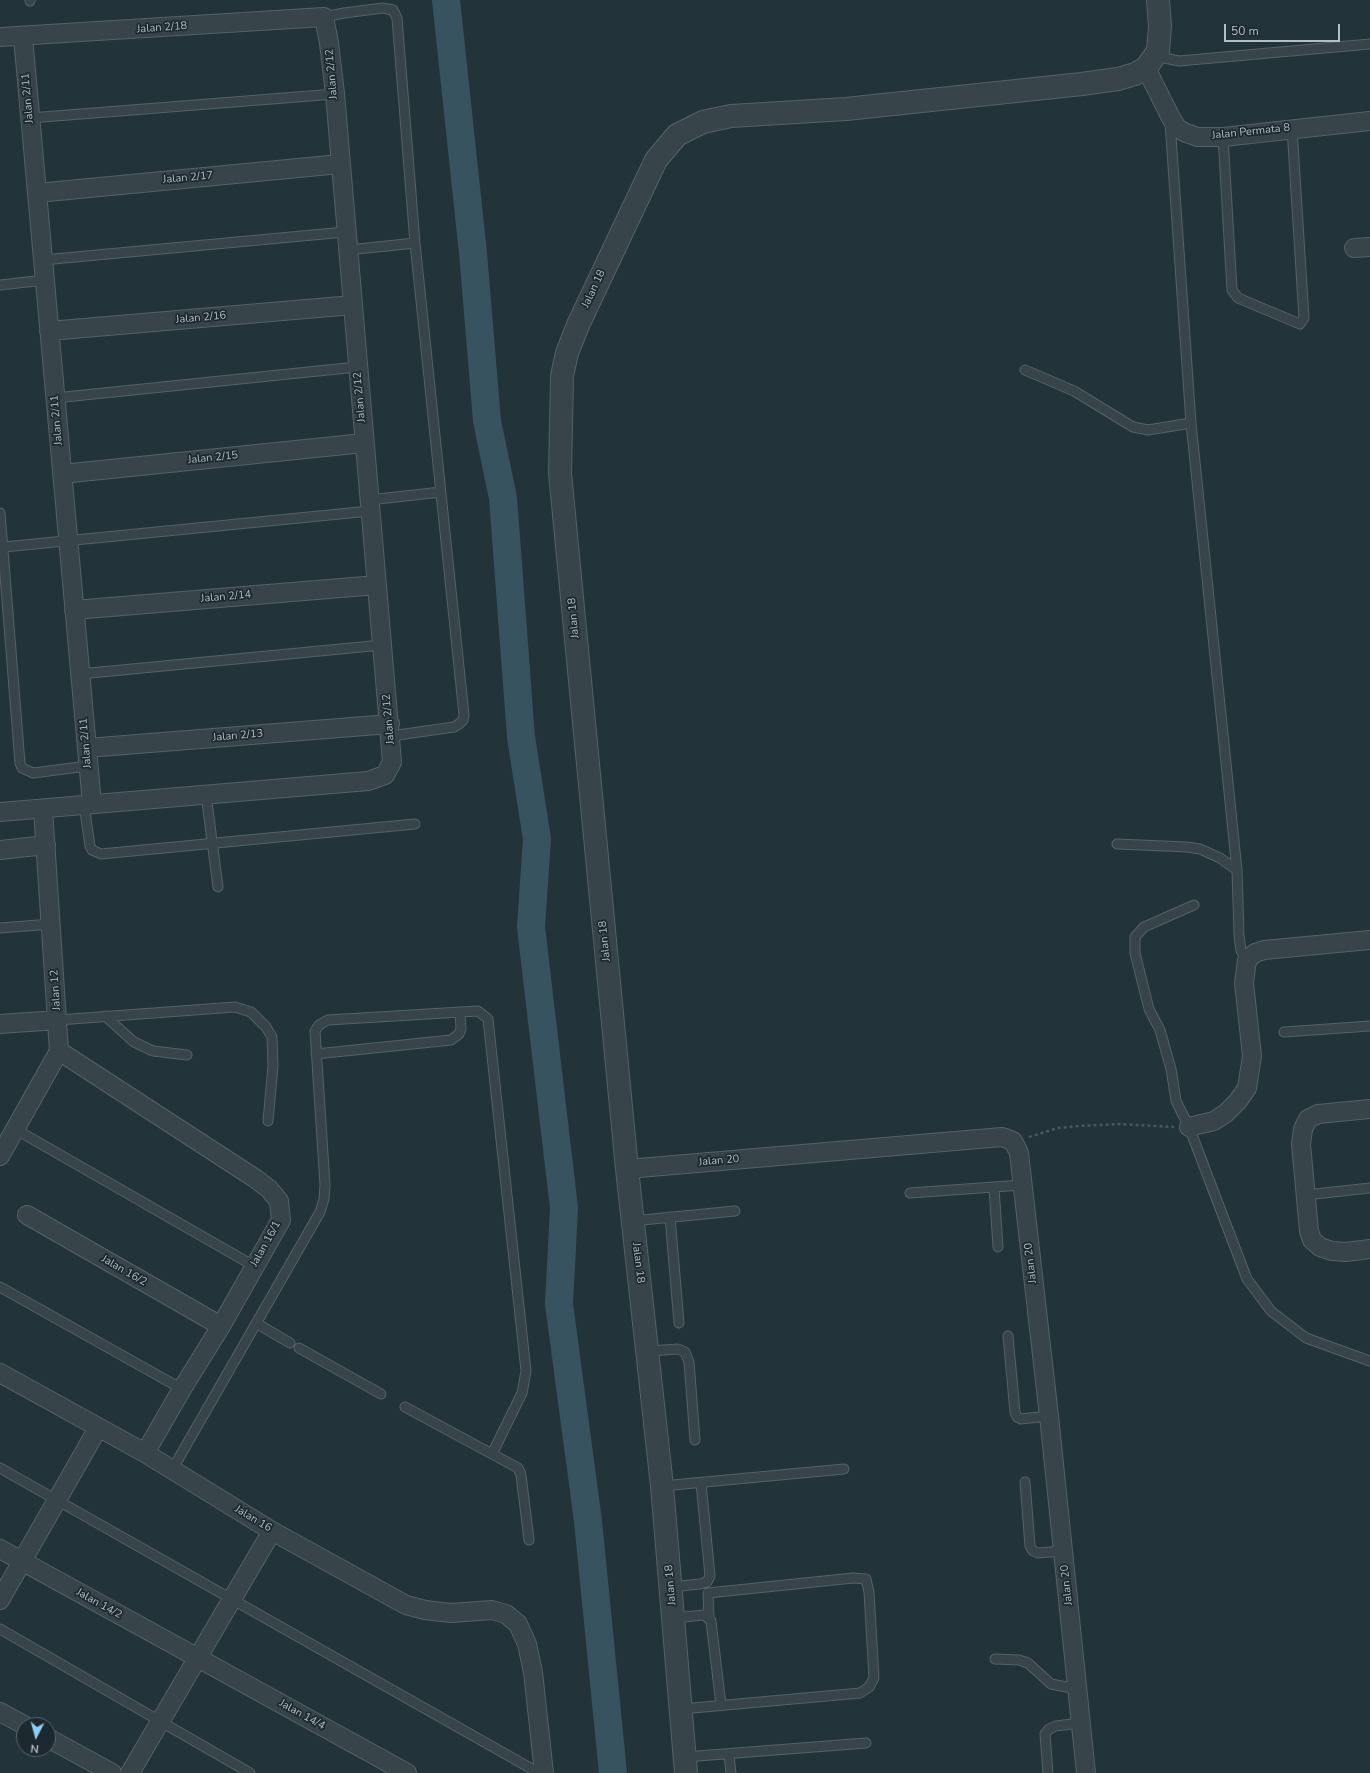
<!DOCTYPE html>
<html>
<head>
<meta charset="utf-8">
<style>
  body { margin:0 }
  #map { position:relative; width:1370px; height:1773px; overflow:hidden; background:#23333a; font-family:"Nunito Sans",sans-serif }
  canvas { display:block }
  .north { position:absolute; left:16px; top:1717px; width:40px; height:40px; box-sizing:border-box; background:#1c292f; border:1px solid #58656b; border-radius:50%; rotate:186deg; font-size:11px; font-weight:700; line-height:16px; text-align:center; color:#b2bfc6 }
  .north::after { content:''; display:block; margin:auto; width:14px; height:18px; background:#8acef3; clip-path:polygon(50% 0,100% 100%,50% 72%,0 100%) }
  .scale { position:absolute; left:1224px; top:24px; width:116px; height:18px; box-sizing:border-box; border:2px solid #b2bfc6; border-top:0; padding-left:5px; font-size:12px; line-height:14px; white-space:nowrap; color:#b2bfc6; -webkit-text-stroke:3px #1c292f; paint-order:stroke }
</style>
</head>
<body>
<div id="map">
<canvas width="1370" height="1773"></canvas>
<div class="north">N</div>
<div class="scale">50 m</div>
</div>
<script>
const c = document.querySelector('canvas').getContext('2d');
c.lineJoin = 'round';
const toPath = rows => new Path2D(rows.map(r => 'M' + r).join(''));
function stroke(path, color, width, dash) { c.strokeStyle = color; c.lineWidth = width; c.lineCap = dash ? 'butt' : 'round'; c.setLineDash(dash || []); c.stroke(path); }
function label(font, color, halo, rows, align = 'center') {
  c.font = font + ' "Nunito Sans",sans-serif'; c.lineWidth = 3.5; c.setLineDash([]); c.textBaseline = 'middle'; c.strokeStyle = halo; c.fillStyle = color; for (const [text, x, y, turn = 0] of rows) {
    c.save(); c.translate(x, y); c.rotate((+turn || 0) * Math.PI / 180); c.textAlign = isNaN(turn) ? turn : align; if (halo) c.strokeText(text, 0, 0); c.fillText(text, 0, 0); c.restore();
  }
}
const river = toPath([
  [446,0,473,253,487,421,503,498,521,737,537,839,531,927,564,1208,559,1304,588,1521,613,1773]
]);
const path = toPath([
  [1029,1137,1058,1128,1079,1126,1119,1124,1174,1127]
]);
const service = toPath([
  [30,0,30,1],
  [324,17,344,13,383,8,393,10,397,18,415,243,348,250],
  [1155,56,1179,61,1370,44],
  [30,118,335,94],
  [1170,122,1191,423,1237,870,1239,935,1241,951,1247,960],
  [1223,137,1232,290,1238,298,1300,324,1304,318,1292,128],
  [43,260,345,232],
  [0,285,45,280],
  [1025,370,1074,391,1133,427,1148,430,1191,423],
  [55,398,357,367],
  [369,500,441,492],
  [0,513,20,763,22,768,33,773,88,766],
  [4,547,370,511],
  [80,674,382,645],
  [391,736,454,727,459,724,463,720,464,715,415,243],
  [206,794,218,887],
  [84,805,90,846,92,850,101,854,415,824],
  [1117,844,1187,847,1200,849,1220,858,1237,870],
  [1194,905,1144,927,1135,937,1135,953,1149,1009,1160,1030,1171,1069,1176,1101,1189,1127,1247,1279,1271,1311,1306,1338,1370,1361],
  [0,928,51,924],
  [105,1016,134,1042,153,1051,187,1055],
  [58,1020,235,1007,251,1012,266,1027,272,1037,273,1066,268,1121],
  [1284,1032,1370,1026],
  [316,1054,451,1040,459,1034,461,1029,460,1012],
  [15,1129,254,1266],
  [994,1188,998,1247],
  [910,1193,1022,1185],
  [1306,1195,1370,1188],
  [670,1217,679,1323],
  [632,1221,735,1211],
  [0,1287,182,1389],
  [256,1323,290,1343],
  [1008,1336,1015,1412,1017,1417,1021,1419,1049,1416],
  [299,1348,381,1394],
  [649,1351,678,1349,685,1352,689,1362,695,1440],
  [405,1407,518,1468,521,1475,529,1540],
  [0,1468,539,1773],
  [172,1470,320,1212,324,1199,325,1185,315,1031,319,1025,328,1020,478,1011,488,1019,526,1371,522,1393,492,1454],
  [1025,1482,1030,1546,1033,1551,1038,1553,1063,1551],
  [662,1486,844,1469],
  [671,1587,700,1584,707,1582,710,1576,701,1483],
  [674,1618,704,1615,711,1621,721,1705],
  [0,1629,250,1773],
  [995,1659,1019,1660,1028,1663,1051,1684,1077,1689],
  [682,1709,860,1693,869,1687,874,1678,869,1592,866,1579,853,1578,708,1593,709,1618],
  [729,1755,731,1773],
  [685,1757,866,1743],
  [1048,1773,1045,1734,1049,1729,1056,1726,1080,1723]
]);
const minor = toPath([
  [0,37,324,17,329,43,335,94,392,762,385,775,368,781,0,812],
  [23,37,92,804],
  [1146,68,1170,116,1177,128,1186,133,1198,137,1223,137,1370,121],
  [37,193,340,164],
  [1354,248,1370,247],
  [49,331,353,305],
  [62,474,364,443],
  [74,610,377,585],
  [87,748,390,724],
  [0,850,46,845],
  [0,1024,58,1020],
  [59,1051,256,1179,269,1189,279,1201,281,1220,221,1326,182,1389,145,1453],
  [1370,1109,1318,1114,1308,1119,1303,1129,1301,1144,1309,1231,1312,1240,1320,1247,1332,1251,1346,1252,1370,1249],
  [1189,1127,1214,1121,1226,1113,1238,1101,1247,1088,1252,1056,1244,983,1247,960,1255,953,1264,950,1370,940],
  [0,1156,59,1051,43,809],
  [627,1169,1002,1137,1013,1141,1019,1153,1049,1416,1086,1773],
  [27,1215,221,1326],
  [0,1373,145,1453,272,1531,406,1605,425,1610,451,1613,492,1610,506,1614,518,1624,527,1644,533,1672,544,1773],
  [0,1549,407,1773],
  [0,1600,98,1428],
  [0,1712,24,1725],
  [48,1738,112,1773],
  [130,1773,272,1531]
]);
const tertiary = toPath([
  [686,1773,662,1486,627,1169,560,473,562,376,567,353,578,325,656,160,677,135,703,122,731,116,846,109,1082,84,1118,79,1135,74,1146,68,1158,51,1160,26,1158,0]
]);
const streetNames = [
  ["Jalan 2/18",162,28,-4],
  ["Jalan 2/12",332,74,-95],
  ["Jalan 2/11",28,98,-95],
  ["Jalan Permata 8",1251,132,-6],
  ["Jalan 2/17",188,178,-5],
  ["Jalan 18",594,289,-65],
  ["Jalan 2/16",201,318,-5],
  ["Jalan 2/12",360,397,-95],
  ["Jalan 2/11",57,420,-95],
  ["Jalan 2/15",213,458,-6],
  ["Jalan 2/14",226,597,-5],
  ["Jalan 18",574,618,-95],
  ["Jalan 2/12",389,719,-95],
  ["Jalan 2/13",238,736,-5],
  ["Jalan 2/11",86,743,-95],
  ["Jalan 18",605,941,-96],
  ["Jalan 12",56,990,-94],
  ["Jalan 20",719,1161,-5],
  ["Jalan 16/1",266,1244,-61],
  ["Jalan 18",638,1263,83],
  ["Jalan 20",1031,1263,-97],
  ["Jalan 16/2",124,1271,30],
  ["Jalan 16",253,1519,31],
  ["Jalan 18",671,1585,-95],
  ["Jalan 20",1067,1585,-96],
  ["Jalan 14/2",99,1604,29],
  ["Jalan 14/4",302,1715,29]
];
stroke(river, '#375360', 28);
stroke(service, '#556268', 11);
stroke(minor, '#556268', 20);
stroke(tertiary, '#556268', 24);
stroke(path, '#475c59', 2.5, [3, 3]);
stroke(service, '#37444a', 9);
stroke(minor, '#37444a', 18);
stroke(tertiary, '#37444a', 22);
label('11px', '#b2bfc6', '#1c292f', streetNames);
</script>
</body>
</html>
